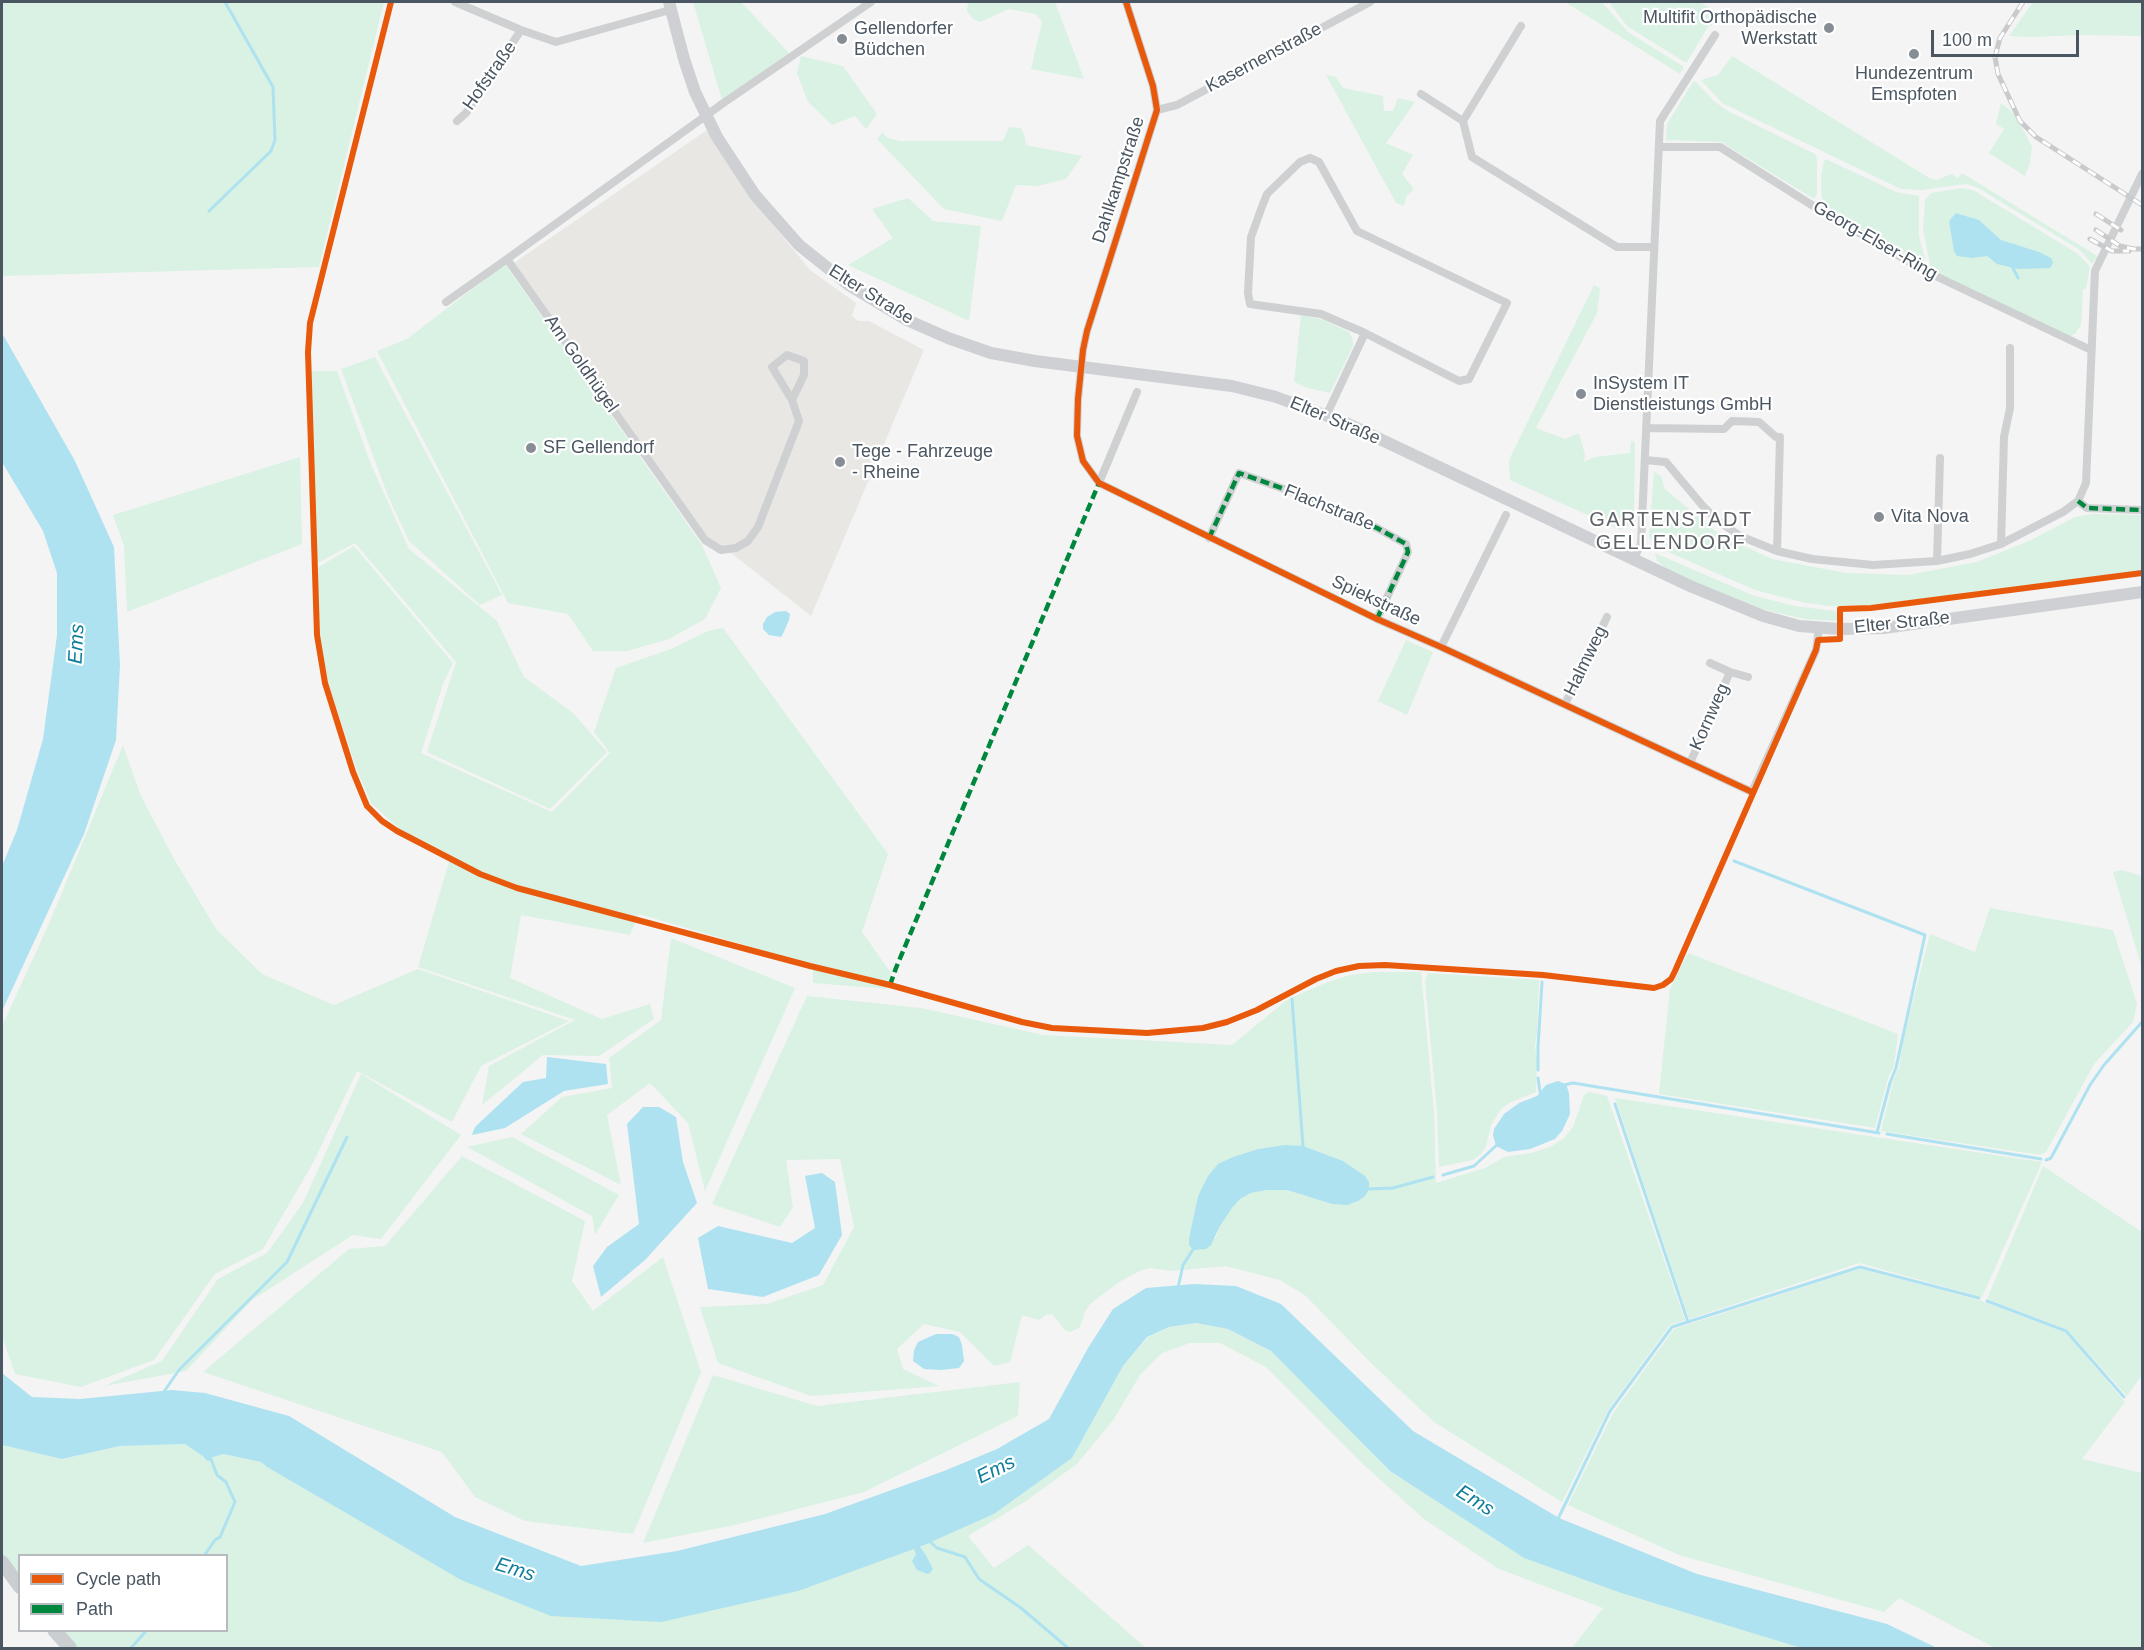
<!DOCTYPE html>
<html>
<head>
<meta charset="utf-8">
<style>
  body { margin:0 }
  #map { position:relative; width:2144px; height:1650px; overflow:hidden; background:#f4f4f4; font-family:Arial,sans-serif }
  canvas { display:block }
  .frame { position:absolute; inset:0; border:3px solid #4a5661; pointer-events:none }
  .legend { position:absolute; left:18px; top:1554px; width:210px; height:78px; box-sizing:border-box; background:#fff; border:2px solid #b7bbc0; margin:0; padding:8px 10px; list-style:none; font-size:18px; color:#4a5661 }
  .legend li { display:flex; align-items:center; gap:12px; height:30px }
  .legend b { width:30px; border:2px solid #b7bbc0 }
  .scale { position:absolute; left:1931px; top:30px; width:148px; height:27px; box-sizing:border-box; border:3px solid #4a5661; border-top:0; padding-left:8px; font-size:18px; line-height:21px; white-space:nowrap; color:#4a5661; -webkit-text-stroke:4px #fff; paint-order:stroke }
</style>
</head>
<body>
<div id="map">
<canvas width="2144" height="1650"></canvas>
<div class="frame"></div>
<ul class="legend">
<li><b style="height:8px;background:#e8590c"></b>Cycle path</li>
<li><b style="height:8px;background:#00873e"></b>Path</li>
</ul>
<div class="scale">100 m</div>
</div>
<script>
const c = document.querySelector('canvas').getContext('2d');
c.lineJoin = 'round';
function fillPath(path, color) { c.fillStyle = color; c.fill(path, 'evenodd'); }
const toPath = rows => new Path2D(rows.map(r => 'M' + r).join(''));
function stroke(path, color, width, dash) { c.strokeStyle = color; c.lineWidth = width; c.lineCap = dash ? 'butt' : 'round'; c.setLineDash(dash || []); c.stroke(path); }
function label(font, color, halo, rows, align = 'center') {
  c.font = font + ' Arial,sans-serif'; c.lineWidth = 4.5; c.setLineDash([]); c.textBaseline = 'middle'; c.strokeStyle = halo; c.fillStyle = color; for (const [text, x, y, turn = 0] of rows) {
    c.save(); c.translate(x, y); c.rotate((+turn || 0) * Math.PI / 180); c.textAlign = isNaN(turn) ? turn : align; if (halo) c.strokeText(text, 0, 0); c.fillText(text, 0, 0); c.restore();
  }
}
const commercial = toPath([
  [707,130,752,199,810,270,856,303,852,316,858,321,869,321,924,350,811,616,721,545,706,537,514,263]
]);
const green = toPath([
  [2,2,384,2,319,267,2,276],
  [693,2,741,2,789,53,722,100],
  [968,2,1055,2,1084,79,1031,69,1042,22,1036,14,1009,9,980,22,973,19,967,11],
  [1565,2,1602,2,1628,32,1684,67,1680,74],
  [1609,2,1700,2,1713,10,1711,15,1716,18,1712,26,1709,25,1687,62,1683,61,1627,26],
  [2033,2,2142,2,2142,36,2081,35,2030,37,2009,36],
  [801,56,843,66,877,114,866,129,855,116,832,125,808,102,797,73],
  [1732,56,1931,179,1937,180,1951,174,1958,178,1962,173,2099,257,2097,259,2094,260,2092,264,2080,250,1978,188,1966,184,1921,190,1901,189,1722,103,1701,80,1718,75],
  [1326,75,1336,77,1343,88,1383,96,1384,111,1393,111,1398,98,1415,102,1386,143,1413,155,1402,174,1414,189,1406,197,1404,206,1396,203],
  [1693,82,1696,82,1715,102,1728,111,1815,154,1817,159,1817,194,1814,199,1721,142,1666,140,1667,124],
  [2001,103,2011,111,2022,127,2032,147,2030,163,2025,176,1989,153,2004,129,1996,124],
  [1009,127,1021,128,1025,137,1026,145,1082,156,1066,179,1038,186,1016,185,1002,221,944,209,877,139,882,133,888,138,900,141,1003,141],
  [1824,160,1828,160,1896,192,1919,196,1919,236,1925,259,1924,261,1922,263,1822,205,1821,176],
  [1962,188,1973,190,2075,252,2083,259,2090,267,2086,289,2083,289,2081,325,2075,334,2070,336,1957,284,1931,269,1923,230,1925,200,1931,193],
  [1956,213,1979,220,2001,240,2019,247,1991,260],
  [908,198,933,221,981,226,969,321,848,265,893,238,872,209],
  [505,264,702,545,721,588,705,619,669,639,627,651,593,651,568,614,508,603,377,351,407,339],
  [1594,285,1600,288,1597,313,1536,428,1565,439,1579,433,1585,455,1584,462,1595,457,1630,453,1631,441,1633,441,1635,443,1634,518,1632,523,1621,530,1510,480,1509,460],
  [1301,315,1324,320,1349,332,1353,340,1353,346,1330,393,1308,388,1294,382],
  [375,357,502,595,480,605,409,541,388,496,341,369],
  [311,371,337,371,370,462,409,549,497,621,524,677,573,713,607,752,550,809,427,752,456,662,355,543,316,564],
  [300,457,302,544,127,612,124,546,113,515],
  [1654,472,1661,476,1665,489,1720,535,1772,559,1846,573,1908,575,1977,562,2031,540,2075,517,2092,514,2142,515,2142,575,2096,578,1869,605,1831,606,1806,603,1755,590,1657,547,1649,537],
  [354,546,453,663,443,684,421,753,552,812,610,753,594,732,616,668,671,649,708,631,723,628,888,854,862,932,891,973,887,989,813,983,813,965,639,914,630,935,521,915,510,978,602,1019,650,1004,654,1019,599,1056,543,1055,482,1105,489,1066,575,1020,418,967,451,855,404,833,371,803,357,770,328,683,319,635,317,568],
  [1655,553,1752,595,1794,606,1836,611,1838,621,1804,619,1758,608,1692,581,1666,568,1657,561],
  [1406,640,1433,652,1407,715,1378,701],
  [123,745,141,796,174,859,216,929,262,974,334,1005,418,969,569,1021,481,1066,452,1122,357,1071,313,1163,263,1249,215,1274,154,1360,81,1387,15,1374,2,1336,2,1026,48,926],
  [2122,870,2142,876,2142,968,2113,872],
  [1990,908,2113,930,2137,1004,2133,1022,2094,1064,2046,1152,2040,1155,1881,1131,1893,1082,1899,1067,1904,1036,1930,934,1975,952],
  [671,938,795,988,705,1191,688,1123,650,1083,607,1115,621,1185,521,1134,562,1097,612,1088,609,1058,661,1020],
  [1688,953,1898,1034,1894,1066,1888,1078,1875,1128,1659,1094,1670,989],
  [1375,972,1421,972,1434,1112,1436,1183,1485,1168,1504,1157,1531,1153,1550,1147,1564,1138,1573,1127,1584,1095,1589,1092,1607,1096,1685,1320,1670,1325,1608,1410,1562,1502,1434,1422,1372,1364,1306,1296,1280,1280,1226,1266,1171,1271,1151,1268,1142,1270,1119,1282,1090,1304,1085,1312,1080,1327,1075,1330,1070,1332,1065,1330,1052,1314,1046,1315,1039,1320,1022,1315,1010,1362,994,1366,960,1332,924,1324,897,1349,903,1369,939,1386,811,1396,718,1363,700,1307,767,1304,823,1285,854,1227,840,1159,786,1160,793,1207,780,1227,712,1204,807,996,921,1008,1043,1035,1232,1045,1288,999,1328,982,1350,975],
  [1285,1145,1332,1204,1287,1190,1267,1190,1251,1193,1240,1199,1232,1208,1220,1226,1215,1239,1189,1238,1198,1196,1233,1157,1258,1149],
  [1428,973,1539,980,1537,1033,1535,1046,1537,1061,1536,1092,1509,1103,1501,1109,1491,1125,1486,1146,1481,1154,1473,1160,1439,1167,1437,1112,1425,981],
  [361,1074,461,1135,381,1239,353,1235,252,1300,186,1371,104,1386,162,1361,218,1279,267,1253,303,1203],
  [1615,1098,2042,1162,1982,1297,1859,1263,1689,1319],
  [512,1137,619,1195,595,1235,592,1216,467,1147],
  [462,1156,585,1221,572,1281,593,1311,663,1257,701,1372,633,1534,525,1521,475,1497,442,1452,203,1372,349,1249,385,1246],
  [2043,1166,2142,1232,2142,1375,2127,1396,2066,1329,1987,1299],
  [1860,1269,1979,1300,2066,1333,2125,1402,2082,1459,2142,1473,2142,1648,1995,1648,1899,1598,1884,1612,1679,1555,1568,1505,1613,1413,1674,1329],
  [1196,1323,1228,1329,1271,1351,1390,1471,1524,1558,1621,1593,1801,1648,1572,1648,1603,1608,1499,1569,1424,1519,1364,1465,1266,1367,1220,1343,1190,1343,1162,1353,1140,1375,1114,1419,1077,1464,1026,1501,968,1536,994,1568,1028,1545,1146,1648,70,1648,54,1631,226,1630,226,1556,20,1556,19,1587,2,1562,2,1445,63,1459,120,1446,185,1444,207,1459,223,1454,261,1462,267,1467,461,1580,915,1549,916,1554,913,1558,917,1570,927,1574,933,1569,926,1555,920,1547,994,1514,1072,1458,1123,1366,1148,1337,1169,1327],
  [713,1375,817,1406,1020,1382,1018,1416,864,1492,735,1525,643,1543]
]);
const water = toPath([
  [1956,213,1979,220,2001,240,2039,252,2051,258,2053,263,2050,268,2018,269,1997,264,1987,256,1972,258,1957,256,1954,251,1949,221],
  [2,333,75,461,114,547,120,665,116,740,84,834,2,1011,2,866,17,830,43,739,57,635,57,573,43,531,2,462],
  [786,611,790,614,789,620,783,634,781,637,769,635,763,629,763,624,767,617,775,612],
  [547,1057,606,1064,608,1084,564,1091,505,1128,472,1135,475,1127,523,1082,546,1078],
  [1558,1081,1566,1084,1569,1093,1570,1114,1562,1131,1555,1139,1530,1149,1508,1152,1496,1146,1493,1135,1494,1129,1504,1114,1519,1103,1537,1096,1546,1085],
  [643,1107,659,1107,676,1117,683,1162,697,1203,645,1260,601,1297,593,1266,607,1247,639,1224,627,1124],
  [1285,1145,1303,1146,1343,1161,1365,1176,1369,1182,1369,1189,1365,1196,1358,1201,1347,1205,1332,1204,1287,1190,1267,1190,1251,1193,1240,1199,1232,1208,1220,1226,1211,1245,1206,1249,1193,1250,1189,1245,1189,1238,1198,1196,1208,1176,1218,1164,1233,1157,1258,1149],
  [822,1173,835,1182,842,1235,819,1275,763,1297,708,1289,698,1238,718,1226,792,1243,815,1228,805,1176],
  [1194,1284,1236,1286,1281,1304,1413,1431,1559,1518,1697,1574,1887,1624,1937,1648,1801,1648,1621,1593,1524,1558,1390,1471,1271,1351,1228,1329,1196,1323,1169,1327,1147,1337,1123,1366,1072,1458,994,1514,920,1547,926,1555,933,1569,930,1573,927,1574,917,1570,912,1561,916,1554,914,1549,798,1591,661,1622,551,1616,461,1580,267,1467,261,1462,223,1454,207,1459,185,1444,120,1446,62,1459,2,1445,2,1373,32,1397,80,1399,172,1390,205,1393,289,1416,455,1517,581,1566,677,1551,825,1514,944,1471,997,1449,1049,1419,1088,1348,1113,1309,1146,1288],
  [936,1334,952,1334,959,1337,962,1345,964,1361,959,1368,941,1370,924,1369,913,1361,914,1350,918,1342]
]);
const stream = toPath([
  [209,211,271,151,275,140,273,87,225,2],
  [2013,268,2018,278],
  [1734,861,1925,935,1896,1068,1890,1083,1877,1132],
  [1292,999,1303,1146],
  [1538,1070,1538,1047,1542,982],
  [1538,1078,1540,1092],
  [1564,1085,1573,1083,1879,1133],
  [1615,1104,1688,1322],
  [1887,1134,2041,1159],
  [2046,1160,2051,1158,2090,1085,2104,1065,2142,1022],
  [1443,1175,1474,1166,1499,1143],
  [1367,1189,1393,1188,1433,1177],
  [1178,1288,1183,1265,1194,1248],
  [1987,1301,2066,1331,2124,1397],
  [163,1393,179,1370,287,1262,347,1137],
  [1557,1521,1610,1411,1672,1327,1860,1267,1979,1298],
  [928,1540,937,1548,965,1557,979,1579,1021,1608,1068,1648],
  [204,1556,215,1540,220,1537,235,1502,226,1482,217,1475,211,1459,207,1459,205,1456],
  [131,1648,147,1630]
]);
const street = toPath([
  [455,2,521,30,556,42,670,10],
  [1126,2,1153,86,1157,110,1087,331,1083,350,1078,399,1077,436,1083,461,1099,483,1377,619,1441,647,1752,792,1816,650,1819,628],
  [1521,26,1463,121,1472,157,1617,247,1654,247],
  [1421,94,1463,121],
  [1157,110,1177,105,1370,2],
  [457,121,466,113,521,30],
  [1659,147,1720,147,1818,209,1925,271,2091,350],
  [1310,158,1319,162,1357,231,1507,303,1469,379,1459,381,1365,333,1321,314,1250,304,1248,293,1251,237,1263,204,1267,194,1300,162,1310,158],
  [446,302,507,259],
  [792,400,804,375,804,361,787,355,772,367,792,400,799,421,758,527,748,541,736,548,721,550,705,540,507,259,722,104,871,2],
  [1326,416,1365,333],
  [1646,428,1724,429,1732,421,1759,422,1776,437,1780,437,1777,551],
  [1645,460,1666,462,1702,505,1717,520,1740,536,1777,551,1812,559,1873,565,1937,561,1970,554,2001,544,2063,512,2078,501,2086,483,2095,271,2142,174],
  [1099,483,1137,392],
  [2078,501,2087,508,2142,510],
  [1209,538,1239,473,1301,495,1377,528,1406,544,1408,552,1377,619],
  [2001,544,2004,437,2010,408,2010,348],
  [1633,560,1641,544,1660,121,1715,35],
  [1937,561,1940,458],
  [1441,647,1506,515],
  [1730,672,1748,677],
  [1565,704,1607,617],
  [1690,763,1730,672,1710,663]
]);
const secondary = toPath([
  [669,2,684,59,695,92,717,137,755,195,799,245,849,285,907,320,948,338,991,353,1035,361,1232,386,1276,397,1346,423,1690,586,1763,616,1799,626,1840,629,1884,628,2142,592]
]);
const primary = toPath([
  [2,1562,20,1587],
  [54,1630,70,1648]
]);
const rail = toPath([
  [2023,2,2000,38,1995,57,1998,74,2020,121,2036,137,2142,205],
  [2096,214,2121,230],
  [2096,230,2120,246,2134,249,2142,249],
  [2090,239,2112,251,2129,251]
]);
const quiet = toPath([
  [2078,501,2087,508,2142,510],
  [1209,538,1239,473,1301,495,1377,528,1406,544,1408,552,1377,619],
  [890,985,896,968,1099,483]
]);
const cycleway = toPath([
  [391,2,310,323,308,352,317,635,325,683,353,772,367,806,382,821,397,831,480,874,517,888,810,966,890,985,1022,1022,1052,1028,1147,1033,1203,1028,1227,1022,1257,1010,1316,979,1336,971,1359,966,1385,965,1543,975,1654,988,1663,985,1671,979,1675,971,1816,650,1818,640,1840,639,1840,609,1871,608,2142,573],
  [1126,2,1153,86,1157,110,1087,331,1083,350,1078,399,1077,436,1083,461,1099,483,1377,619,1441,647,1752,792]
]);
const markers = [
  [1829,28,6,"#868d94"],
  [842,39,6,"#868d94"],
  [1914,54,6,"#868d94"],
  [1581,394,6,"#868d94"],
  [531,448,6,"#868d94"],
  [840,462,6,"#868d94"],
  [1879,517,6,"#868d94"]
];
const poiNames = [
  ["Multifit Orthopädische",1817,18,"right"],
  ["Werkstatt",1817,39,"right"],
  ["Gellendorfer",854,29],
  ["Büdchen",854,50],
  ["Hundezentrum",1914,74,"center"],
  ["Emspfoten",1914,95,"center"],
  ["InSystem IT",1593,384],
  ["Dienstleistungs GmbH",1593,405],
  ["SF Gellendorf",543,448],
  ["Tege - Fahrzeuge",852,452],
  ["- Rheine",852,473],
  ["Vita Nova",1891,517]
];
const streetNames = [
  ["Kasernenstraße",1264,58,-28],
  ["Hofstraße",490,76,-55],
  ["Dahlkampstraße",1119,180,-72],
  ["Georg-Elser-Ring",1875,241,30],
  ["Elter Straße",871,295,32],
  ["Am Goldhügel",581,364,55],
  ["Elter Straße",1335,421,23],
  ["Flachstraße",1329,508,22],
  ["Spiekstraße",1376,601,25],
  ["Elter Straße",1902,623,-6],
  ["Halmweg",1586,661,-64],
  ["Kornweg",1710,717,-66]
];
const neighbourhoodNames = [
  ["GARTENSTADT",1671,520],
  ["GELLENDORF",1671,543]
];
const waterNames = [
  ["Ems",77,644,-87],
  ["Ems",996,1470,-26],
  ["Ems",1475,1501,32],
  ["Ems",515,1570,17]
];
fillPath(commercial, '#e8e7e3');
fillPath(green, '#d9f2e3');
fillPath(water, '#aee2f0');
stroke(stream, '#aee2f0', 3);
stroke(street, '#ced0d2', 8);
stroke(secondary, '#ced0d4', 12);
stroke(primary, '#caced1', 14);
stroke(rail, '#c9cacc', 5);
stroke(rail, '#fff', 3, [9]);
stroke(quiet, '#00873e', 4.5, [9, 4.5]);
stroke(cycleway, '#e8590c', 6);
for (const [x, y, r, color] of markers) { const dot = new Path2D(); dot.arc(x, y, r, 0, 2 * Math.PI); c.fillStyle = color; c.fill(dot); stroke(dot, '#fff', 2); }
label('18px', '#4a5661', '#fff', poiNames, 'left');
label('18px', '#4a5661', '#fff', streetNames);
c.letterSpacing = '1.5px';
label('20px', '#5f6368', '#fff', neighbourhoodNames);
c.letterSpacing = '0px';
label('italic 20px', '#0c7c9b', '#fff', waterNames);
</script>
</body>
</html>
